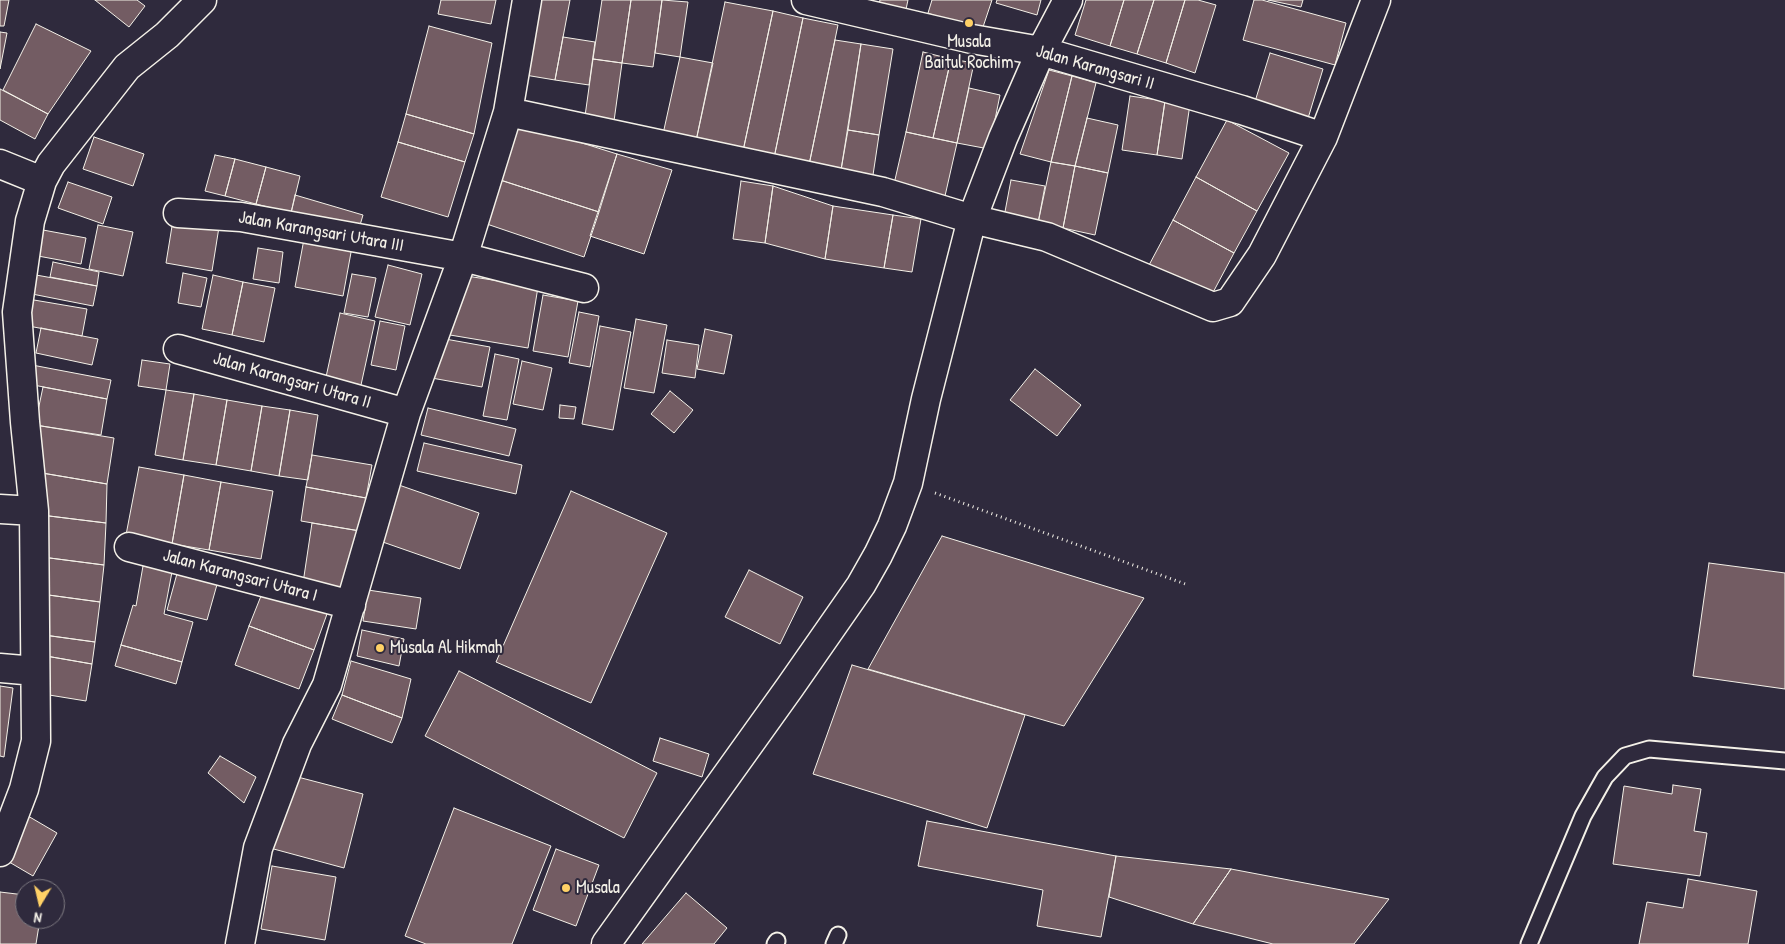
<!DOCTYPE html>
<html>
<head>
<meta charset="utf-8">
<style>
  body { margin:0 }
  #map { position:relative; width:1785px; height:944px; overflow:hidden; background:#2f2a3d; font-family:"Patrick Hand",sans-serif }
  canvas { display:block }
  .north { position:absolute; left:15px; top:879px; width:50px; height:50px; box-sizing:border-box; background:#2f2a3d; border:1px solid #7e7a81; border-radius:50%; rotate:189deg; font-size:14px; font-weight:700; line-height:20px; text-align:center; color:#f4f1e8 }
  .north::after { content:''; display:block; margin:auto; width:18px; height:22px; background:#ffd166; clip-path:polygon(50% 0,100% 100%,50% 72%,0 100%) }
</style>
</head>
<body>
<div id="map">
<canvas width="1785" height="944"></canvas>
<div class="north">N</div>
</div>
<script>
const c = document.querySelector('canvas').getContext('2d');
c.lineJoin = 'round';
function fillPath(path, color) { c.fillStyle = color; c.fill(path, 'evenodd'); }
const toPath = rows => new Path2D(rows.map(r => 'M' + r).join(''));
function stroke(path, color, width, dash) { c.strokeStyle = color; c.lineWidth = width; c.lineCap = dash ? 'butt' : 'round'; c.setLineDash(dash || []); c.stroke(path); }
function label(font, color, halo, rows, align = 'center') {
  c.font = font + ' "Patrick Hand",sans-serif'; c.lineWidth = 4; c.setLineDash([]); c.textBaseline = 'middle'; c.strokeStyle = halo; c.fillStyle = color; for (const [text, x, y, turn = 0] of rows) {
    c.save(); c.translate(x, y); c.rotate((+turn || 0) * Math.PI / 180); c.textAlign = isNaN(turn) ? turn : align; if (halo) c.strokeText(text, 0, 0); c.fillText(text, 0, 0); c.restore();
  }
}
const building = toPath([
  [0,0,9,0,4,26,0,26,0,0],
  [95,0,137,0,145,6,129,27,95,0],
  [441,0,496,0,491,24,438,14,441,0],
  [539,0,570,0,555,80,525,75,539,0],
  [602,0,631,0,622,63,593,59,602,0],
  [631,0,662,0,653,67,622,63,631,0],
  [662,0,688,2,680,57,655,53,662,0],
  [880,0,908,0,905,14,878,9,880,0],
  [932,0,992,0,981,33,928,13,932,0],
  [997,0,1041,0,1037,15,996,3,997,0],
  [1086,0,1124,0,1110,46,1075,35,1086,0],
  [1124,0,1154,0,1137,54,1110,46,1124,0],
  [1154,0,1185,0,1166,63,1137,54,1154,0],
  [1185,0,1198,0,1216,5,1195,73,1166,63,1185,0],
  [1254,0,1262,0,1346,23,1335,65,1243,40,1254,0],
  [1268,0,1303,0,1301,7,1268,0],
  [725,2,773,11,743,151,696,141,725,2],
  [773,11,803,18,774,158,743,151,773,11],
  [803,18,838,25,809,165,774,158,803,18],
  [36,24,91,51,48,114,3,90,36,24],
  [429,26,492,43,474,134,406,114,429,26],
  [0,32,7,33,0,69,0,32],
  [563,37,595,42,589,85,555,80,563,37],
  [835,40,861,44,841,170,809,165,835,40],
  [861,44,893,49,879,135,848,130,861,44],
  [923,52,951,59,933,138,906,132,923,52],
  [1270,53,1323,69,1306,125,1253,108,1270,53],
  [680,57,713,63,696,141,663,134,680,57],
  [593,59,622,63,614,121,585,116,593,59],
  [951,59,974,63,957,143,933,138,951,59],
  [1049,70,1072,76,1051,162,1020,154,1049,70],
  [1072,76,1096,83,1075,166,1051,162,1072,76],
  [969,88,1000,95,989,149,957,143,969,88],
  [0,89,48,114,35,139,0,120,0,89],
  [1130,96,1165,101,1157,155,1122,150,1130,96],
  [1165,101,1190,104,1182,159,1157,155,1165,101],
  [406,114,474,134,465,162,398,142,406,114],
  [1087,118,1118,125,1108,173,1075,166,1087,118],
  [509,120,617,154,599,212,491,177,509,120],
  [1227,120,1289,153,1257,211,1196,177,1227,120],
  [848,130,879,135,873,175,841,170,848,130],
  [906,132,957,143,945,196,894,184,906,132],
  [94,137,144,154,133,186,83,169,94,137],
  [398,142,465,162,448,217,381,197,398,142],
  [617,154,672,170,644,254,590,236,617,154],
  [215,155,235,159,225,196,205,191,215,155],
  [235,159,266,167,256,204,225,196,235,159],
  [1051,162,1075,166,1063,228,1038,223,1051,162],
  [1075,166,1108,173,1095,235,1063,228,1075,166],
  [266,167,300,176,291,213,256,204,266,167],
  [491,177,599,212,584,257,475,220,491,177],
  [1196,177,1257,211,1234,253,1173,220,1196,177],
  [1011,180,1045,186,1038,223,1004,217,1011,180],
  [741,181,773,186,765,243,733,239,741,181],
  [68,182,112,197,103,224,58,208,68,182],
  [773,186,833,206,825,259,765,243,773,186],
  [295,195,363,215,358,232,291,213,295,195],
  [833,206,893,215,884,268,825,259,833,206],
  [893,215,921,219,912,272,884,268,893,215],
  [173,220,219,227,212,271,166,263,173,220],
  [1173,220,1234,253,1209,300,1148,267,1173,220],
  [98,225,133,232,123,276,89,269,98,225],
  [43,230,86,238,81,264,38,256,43,230],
  [304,239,352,247,343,296,295,287,304,239],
  [258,248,283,252,279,283,253,279,258,248],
  [53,262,99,272,97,286,50,277,53,262],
  [388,265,422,274,410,325,375,317,388,265],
  [183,273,207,278,201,307,178,303,183,273],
  [352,274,376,278,368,317,344,313,352,274],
  [36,275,97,286,93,306,32,294,36,275],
  [213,275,243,282,232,335,202,329,213,275],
  [460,275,538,287,528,348,450,335,460,275],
  [243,282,275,288,264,342,232,335,243,282],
  [543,295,578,301,568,357,533,351,543,295],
  [28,299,87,309,82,336,23,325,28,299],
  [579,312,599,316,590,367,569,363,579,312],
  [340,313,375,321,361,385,326,377,340,313],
  [636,319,667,325,654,393,624,388,636,319],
  [380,321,405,326,396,370,371,365,380,321],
  [600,326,631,332,613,430,582,424,600,326],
  [41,328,98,339,92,365,36,353,41,328],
  [705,329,732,335,724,374,697,369,705,329],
  [434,337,490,347,482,387,426,377,434,337],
  [667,340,699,345,695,378,662,373,667,340],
  [495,354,519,359,507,420,483,416,495,354],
  [142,360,170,364,166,390,138,386,142,360],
  [522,361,552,368,543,410,513,404,522,361],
  [32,365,111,380,107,399,28,384,32,365],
  [1035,369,1081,405,1057,436,1010,400,1035,369],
  [43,387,107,399,101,435,35,425,43,387],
  [166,390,194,394,183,460,155,455,166,390],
  [670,391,693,410,674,433,651,414,670,391],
  [194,394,227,400,216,465,183,460,194,394],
  [227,400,262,406,251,471,216,465,227,400],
  [560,405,576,407,574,419,559,418,560,405],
  [262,406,290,410,279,476,251,471,262,406],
  [428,408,516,429,509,456,421,435,428,408],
  [290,410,318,415,308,480,279,476,290,410],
  [35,425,114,438,107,484,42,473,35,425],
  [424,443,522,465,516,494,417,471,424,443],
  [312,455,372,465,366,498,306,487,312,455],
  [139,467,184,475,172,544,126,535,139,467],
  [42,473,107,484,106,523,41,515,42,473],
  [184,475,221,482,209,550,172,544,184,475],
  [221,482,273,491,261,559,209,550,221,482],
  [396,484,479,513,460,569,377,540,396,484],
  [306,487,366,498,360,531,301,521,306,487],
  [571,491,667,533,591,703,496,662,571,491],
  [41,515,106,523,104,565,42,557,41,515],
  [312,523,360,531,351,590,303,583,312,523],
  [942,536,1144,598,1064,726,868,669,942,536],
  [42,557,104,565,100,602,41,594,42,557],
  [1709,563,1785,573,1785,689,1693,676,1709,563],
  [143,566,172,572,164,614,193,622,182,662,121,645,133,605,136,606,143,566],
  [178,570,218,581,207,620,167,610,178,570],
  [749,570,803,597,780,644,725,617,749,570],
  [368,590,421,598,416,629,363,621,368,590],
  [263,591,327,614,314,650,249,626,263,591],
  [41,594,100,602,95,642,44,635,41,594],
  [249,626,314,650,299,689,235,665,249,626],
  [362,630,404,639,399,666,357,656,362,630],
  [44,635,95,642,92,664,46,656,44,635],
  [121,645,182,662,176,684,115,666,121,645],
  [46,656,92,664,86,701,43,694,46,656],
  [351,661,411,679,402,718,342,695,351,661],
  [852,665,1025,715,987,828,813,774,852,665],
  [459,671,657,773,624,838,425,736,459,671],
  [0,686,13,688,4,757,0,756,0,686],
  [342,695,402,718,392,743,332,719,342,695],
  [660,738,709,754,702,777,653,761,660,738],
  [220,756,256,777,244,803,208,773,220,756],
  [290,775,363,794,344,868,270,848,290,775],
  [1673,785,1701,789,1694,831,1707,833,1700,876,1613,864,1624,786,1672,794,1673,785],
  [454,808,551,846,512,944,426,944,405,936,454,808],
  [28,816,57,833,33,876,4,859,28,816],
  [927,821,1116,856,1101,937,1037,926,1043,890,918,866,927,821],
  [556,849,599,865,576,926,533,910,556,849],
  [1116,856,1231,869,1193,924,1109,897,1116,856],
  [272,866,336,877,325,940,261,929,272,866],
  [1231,869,1389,899,1354,944,1273,944,1193,924,1231,869],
  [1688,879,1757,891,1748,944,1639,944,1647,902,1683,908,1688,879],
  [0,892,25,895,25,919,40,919,36,944,0,944,0,892],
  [686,893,727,928,714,944,642,944,686,893]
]);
const path = toPath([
  [935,493,1188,585]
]);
const lane = toPath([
  [775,944,777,941],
  [834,944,838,935],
  [1529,944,1583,816,1605,777,1625,756,1649,749,1785,761]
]);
const street = toPath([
  [806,0,972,39,1041,51,1242,110,1323,137],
  [508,112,883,192,972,219,1047,237,1213,307,1230,302,1262,255,1323,137,1376,0],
  [0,164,42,181],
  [178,213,241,217,463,257,584,288],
  [178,349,406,413],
  [0,509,34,511],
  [129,547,351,605],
  [0,668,35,671],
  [0,852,24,789,36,741,34,511,25,422,17,312,30,221,42,181,51,164,127,67,167,35,202,0],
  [240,944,258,848,297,744,327,685,406,413,463,257,508,112,527,0],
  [606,944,790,687,861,585,878,555,892,526,908,483,926,399,972,219,1003,138,1041,51,1068,0]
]);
const markers = [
  [969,23,5,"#ffd166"],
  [380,648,5,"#ffd166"],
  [566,888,5,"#ffd166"]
];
const poiNames = [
  ["Musala",969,42,"center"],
  ["Baitul Rochim",969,63,"center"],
  ["Musala Al Hikmah",390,648],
  ["Musala",576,888]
];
const streetNames = [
  ["Jalan Karangsari II",1095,68,16],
  ["Jalan Karangsari Utara III",321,232,10],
  ["Jalan Karangsari Utara II",292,381,16],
  ["Jalan Karangsari Utara I",240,576,15]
];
fillPath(building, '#735c63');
stroke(building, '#f4f1e8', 1);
stroke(lane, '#f4f1e8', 19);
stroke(street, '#f4f1e8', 31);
stroke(path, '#f4f1e8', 3, [1, 4]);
stroke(lane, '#2f2a3d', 15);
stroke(street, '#2f2a3d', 28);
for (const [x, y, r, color] of markers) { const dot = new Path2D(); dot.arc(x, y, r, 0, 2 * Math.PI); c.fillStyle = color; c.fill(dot); stroke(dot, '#2f2a3d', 2); }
label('18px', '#f4f1e8', '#2f2a3d', poiNames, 'left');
label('18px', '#f4f1e8', '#2f2a3d', streetNames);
</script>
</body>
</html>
